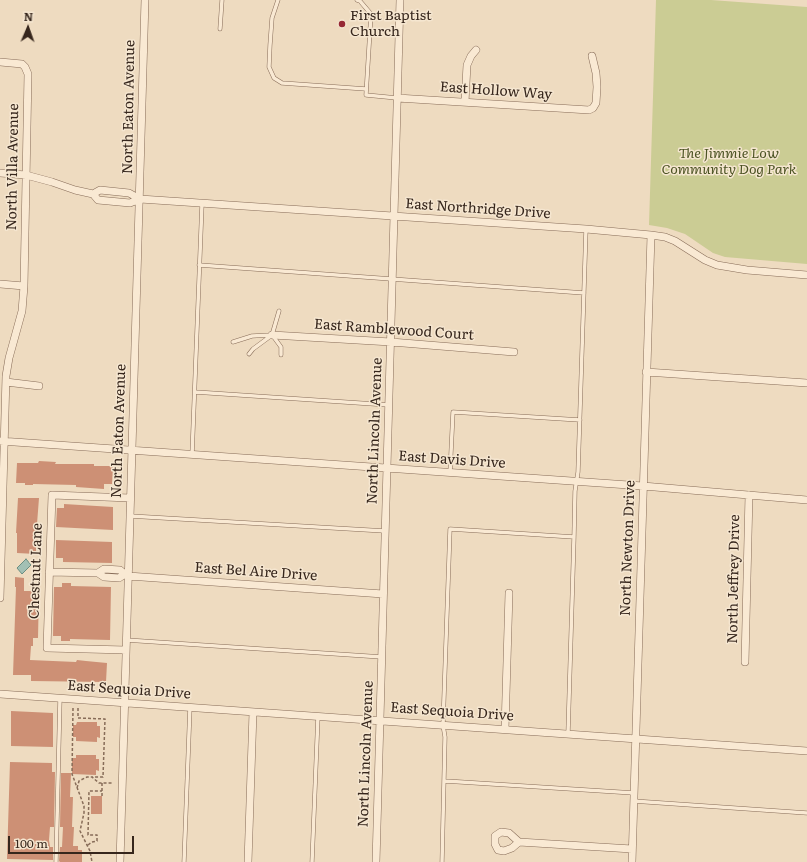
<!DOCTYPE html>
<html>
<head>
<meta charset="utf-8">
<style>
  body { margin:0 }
  #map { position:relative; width:807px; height:862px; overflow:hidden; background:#eedbc0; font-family:Literata,serif }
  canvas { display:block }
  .north { position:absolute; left:8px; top:8px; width:40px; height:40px; -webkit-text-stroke:3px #f5e6d0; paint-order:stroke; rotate:2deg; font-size:11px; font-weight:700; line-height:16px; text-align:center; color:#36261c }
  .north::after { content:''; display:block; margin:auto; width:14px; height:18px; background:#36261c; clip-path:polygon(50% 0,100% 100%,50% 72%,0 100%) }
  .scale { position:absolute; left:8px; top:836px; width:126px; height:18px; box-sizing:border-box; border:2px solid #36261c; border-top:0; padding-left:5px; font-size:12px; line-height:14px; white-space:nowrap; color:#36261c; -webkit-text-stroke:3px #f5e6d0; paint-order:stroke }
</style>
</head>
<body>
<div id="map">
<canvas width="807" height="862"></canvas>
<div class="north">N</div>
<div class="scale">100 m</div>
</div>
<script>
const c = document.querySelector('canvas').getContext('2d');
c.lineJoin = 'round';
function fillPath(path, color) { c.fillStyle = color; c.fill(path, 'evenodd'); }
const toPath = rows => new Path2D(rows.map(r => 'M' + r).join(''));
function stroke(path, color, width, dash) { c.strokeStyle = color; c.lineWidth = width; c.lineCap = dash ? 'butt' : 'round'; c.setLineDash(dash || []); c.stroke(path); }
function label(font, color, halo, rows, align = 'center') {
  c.font = font + ' Literata,serif'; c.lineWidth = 3; c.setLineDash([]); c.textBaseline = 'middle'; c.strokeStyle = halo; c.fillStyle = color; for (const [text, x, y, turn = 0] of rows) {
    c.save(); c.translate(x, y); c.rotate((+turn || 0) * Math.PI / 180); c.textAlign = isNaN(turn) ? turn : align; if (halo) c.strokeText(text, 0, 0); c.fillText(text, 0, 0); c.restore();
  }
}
const green = toPath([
  [656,0,711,0,807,7,807,264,725,257,713,253,685,234,667,228,649,225]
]);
const water = toPath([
  [26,559,31,565,22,574,17,568,26,559]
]);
const building = toPath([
  [39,461,56,462,55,464,94,464,94,466,113,466,112,484,104,484,104,489,76,487,76,485,33,484,33,485,25,485,25,483,16,483,17,463,38,463],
  [18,498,39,498,36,537,38,537,38,546,36,546,36,554,17,553,17,533,16,533],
  [64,504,113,507,113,530,56,527,57,508,64,508],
  [56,540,112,542,112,563,63,562,63,558,56,558],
  [15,577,24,578,24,591,39,591,38,638,33,638,33,646,31,646,30,660,76,662,77,660,86,661,107,663,106,682,31,681,31,675,13,675,16,587,15,587],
  [62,583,71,583,71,586,111,587,110,640,70,639,70,641,61,641,61,636,53,636,54,587,62,587],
  [11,711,53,713,53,747,11,746],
  [77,722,97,722,97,726,100,726,100,738,97,737,97,742,76,741,76,737,73,737,73,725,76,725],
  [76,755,96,755,96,759,99,759,99,771,96,770,96,775,72,774,72,758,76,758],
  [10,762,52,763,52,772,55,772,54,827,50,827,49,840,50,847,53,847,53,860,7,859],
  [61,773,71,773,70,797,73,797,72,827,74,827,73,846,78,846,78,850,82,850,82,862,60,862,59,861,60,847,62,847,63,827,60,827],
  [91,796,102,796,102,814,91,814]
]);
const path = toPath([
  [73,708,72,774,84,806,84,813,80,831,90,851,92,862],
  [78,708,78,718,105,719,103,777,92,777],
  [77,788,79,781,87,777,92,777,99,783,113,783],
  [102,796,102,783],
  [88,845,92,842,97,841,97,835,88,835,89,791,102,791]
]);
const service = toPath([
  [278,0,272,18,270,45,269,67,274,78,282,83,366,89],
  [357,0,360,1,371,14,366,95,397,98],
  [220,29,222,0],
  [199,265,584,293],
  [273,336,281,347,281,355],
  [233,342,252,336,271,335],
  [249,354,253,349,272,335,279,311],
  [195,392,389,405],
  [192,455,202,204],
  [450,473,453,412,580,420],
  [130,516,385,531],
  [126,640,382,657],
  [568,733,574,537,575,491,578,472,586,229],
  [445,781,634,793],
  [633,801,807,813],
  [56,862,60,698],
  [184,862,190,707],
  [312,862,318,716],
  [442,862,445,737,443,725,450,529,574,537]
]);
const minor = toPath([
  [0,62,22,64,25,67,28,74,24,286,22,311,9,358,6,376,0,598],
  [397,98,589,110,593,108,596,103,597,87,596,73,592,56],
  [465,102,467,65,471,56,476,50],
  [0,173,26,175,52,182,75,190,93,194,98,200,130,203,140,199],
  [93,194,100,190,129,193,140,199,586,229,651,235,665,237,675,241,705,260,717,265,747,270,807,275],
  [0,284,24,286],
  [272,335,391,342,514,352],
  [646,372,807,383],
  [6,382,39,386],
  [0,441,643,486,807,500],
  [49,572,98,573,104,569,120,570,125,574],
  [98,573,104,577,119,578,125,574,128,574],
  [128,576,383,594],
  [126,650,47,648,52,495,130,498],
  [745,662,749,495],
  [0,694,807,751],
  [505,729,509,593],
  [519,842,512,848,504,851,498,850,495,844,495,836,501,832,509,833,519,842,632,849],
  [120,862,145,0],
  [248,862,253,712],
  [376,862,400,0],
  [632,862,651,235]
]);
const markers = [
  [342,24,4,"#962834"]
];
const poiNames = [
  ["First Baptist",350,16],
  ["Church",350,32]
];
const streetNames = [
  ["East Hollow Way",496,91,4],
  ["North Eaton Avenue",129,107,-89],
  ["North Villa Avenue",13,167,-89],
  ["East Northridge Drive",478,209,4],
  ["East Ramblewood Court",394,330,4],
  ["North Eaton Avenue",119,431,-88],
  ["North Lincoln Avenue",375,431,-88],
  ["East Davis Drive",452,460,4],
  ["North Newton Drive",628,548,-88],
  ["Chestnut Lane",36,571,-88],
  ["East Bel Aire Drive",256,572,4],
  ["North Jeffrey Drive",734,579,-89],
  ["East Sequoia Drive",129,690,4],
  ["East Sequoia Drive",452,712,4],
  ["North Lincoln Avenue",366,754,-88]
];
const parkNames = [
  ["The Jimmie Low",729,154],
  ["Community Dog Park",729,170]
];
fillPath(green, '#cbcc94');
fillPath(water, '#a3c0b4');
stroke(water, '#6a8e81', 1);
fillPath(building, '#cd9075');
stroke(service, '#876c58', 4.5);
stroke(minor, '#876c58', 8);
stroke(path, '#876c58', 1.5, [3, 2]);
stroke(service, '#f9e9d3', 3.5);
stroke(minor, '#f9e9d3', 7);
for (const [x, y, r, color] of markers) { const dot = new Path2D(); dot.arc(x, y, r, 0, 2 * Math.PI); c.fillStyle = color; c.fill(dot); stroke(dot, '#f5e6d0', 1.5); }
label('14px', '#36261c', '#f5e6d0', poiNames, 'left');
label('14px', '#36261c', '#f5e6d0', streetNames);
label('italic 14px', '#4c5323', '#f5e6d0', parkNames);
</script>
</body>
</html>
